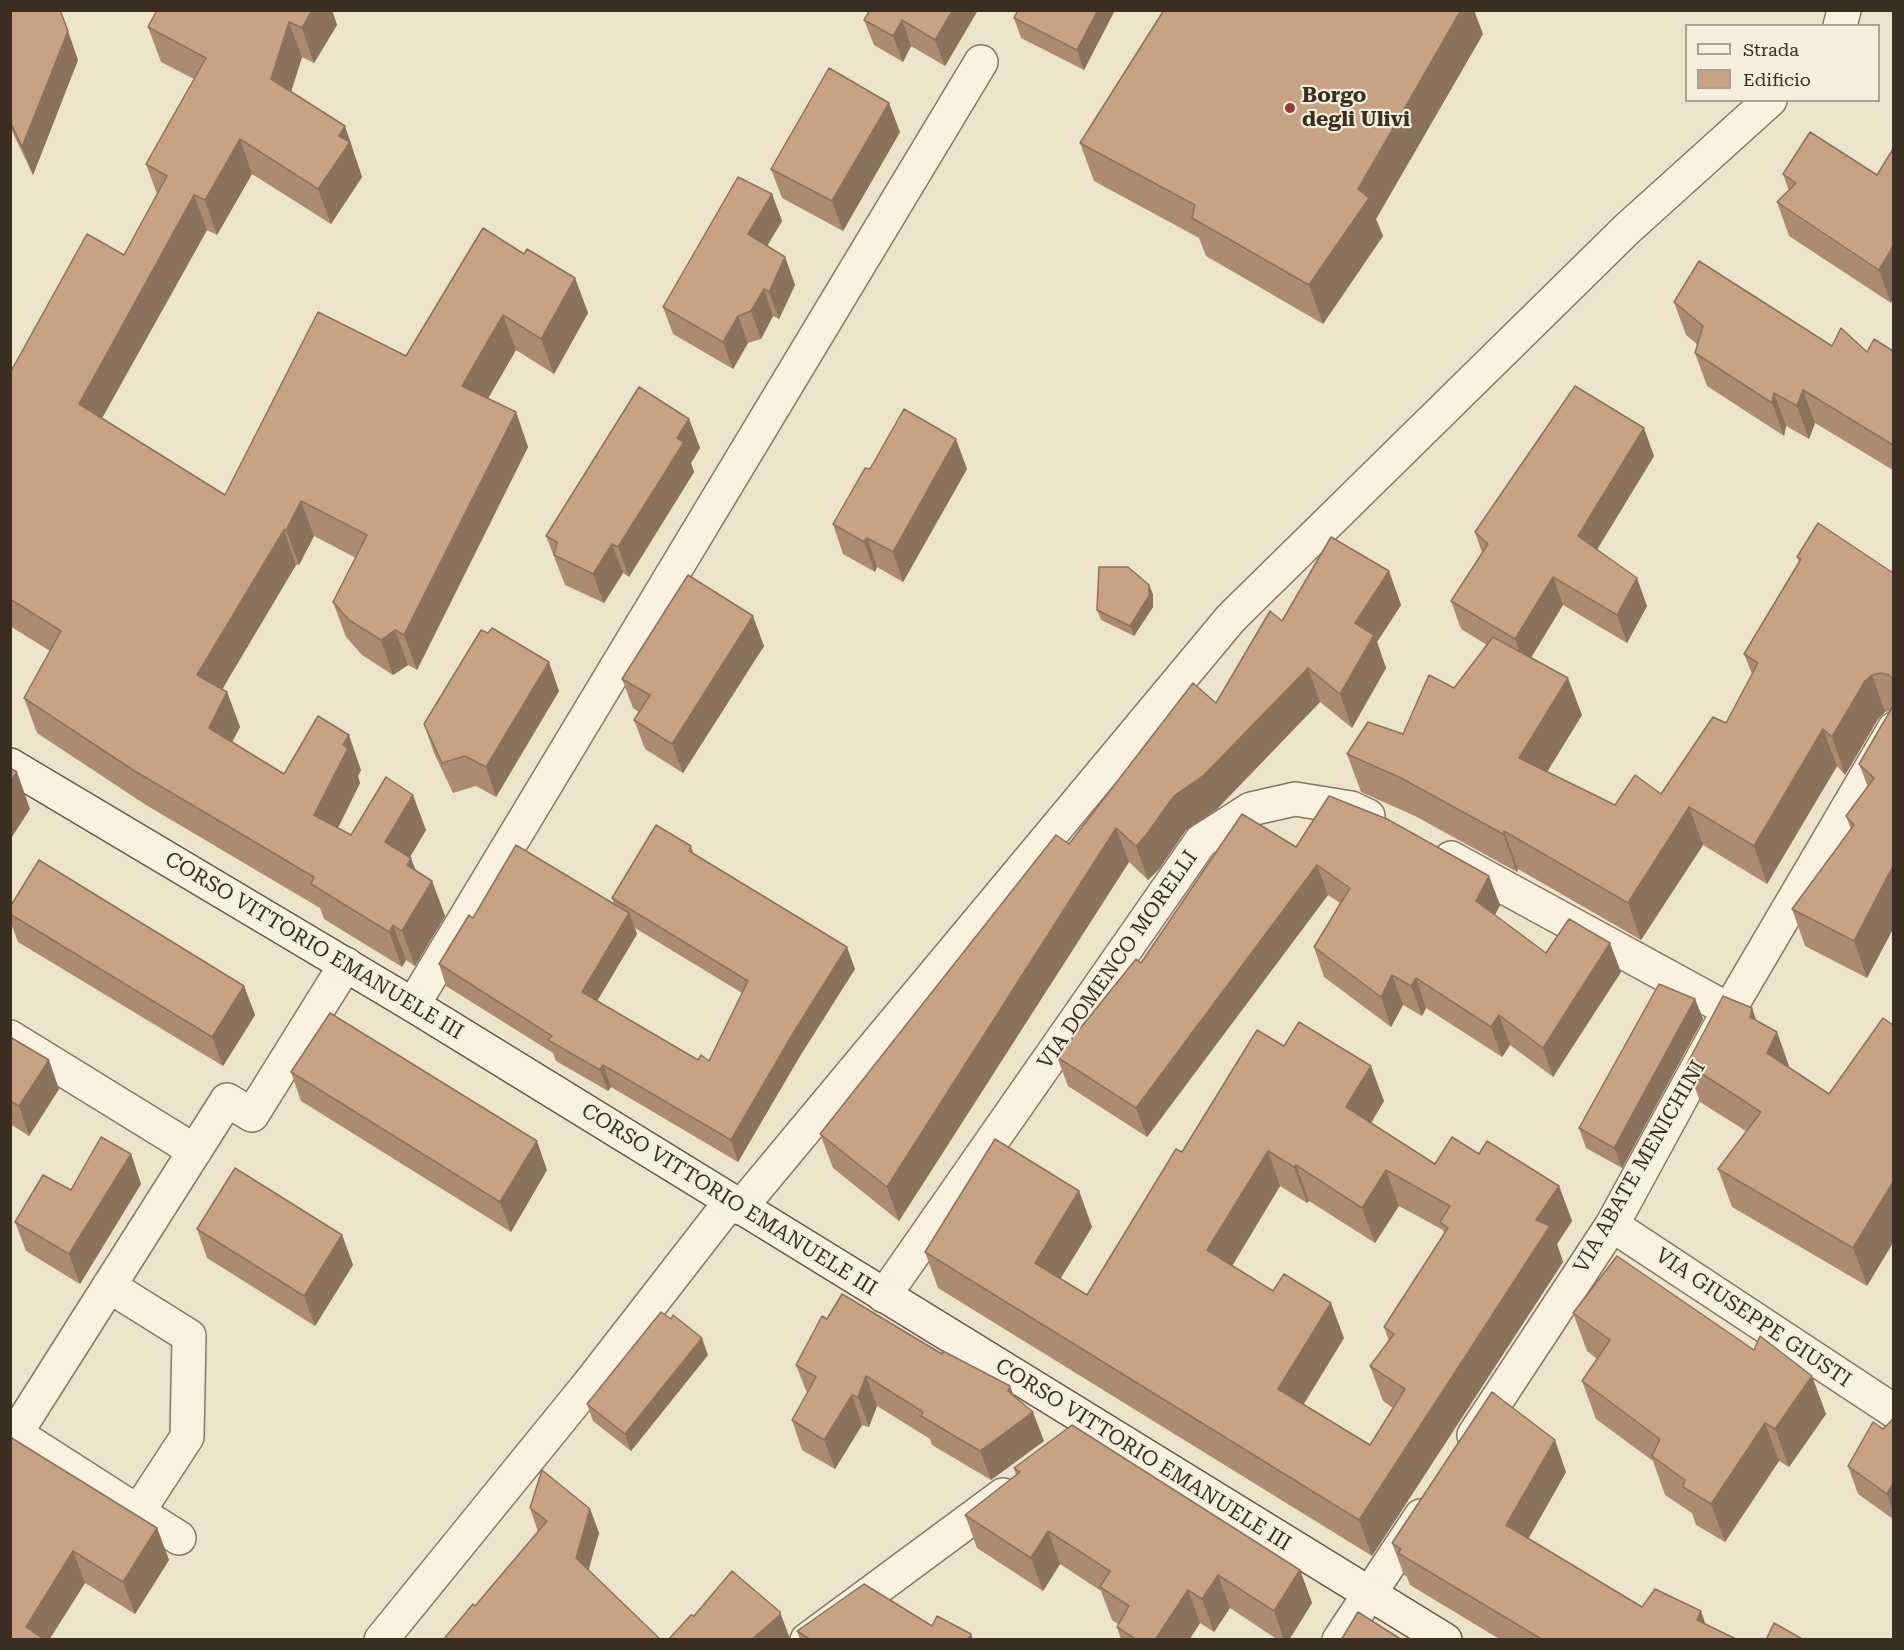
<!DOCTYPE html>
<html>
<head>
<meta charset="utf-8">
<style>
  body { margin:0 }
  #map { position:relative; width:1904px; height:1650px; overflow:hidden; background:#ece4ca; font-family:"Roboto Serif",serif }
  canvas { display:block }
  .frame { position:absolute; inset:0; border:12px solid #3a2e22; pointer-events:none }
  .legend { position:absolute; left:1685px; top:24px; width:195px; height:78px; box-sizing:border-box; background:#f4eeda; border:2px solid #aaa190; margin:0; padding:8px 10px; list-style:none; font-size:18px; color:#3a2e22 }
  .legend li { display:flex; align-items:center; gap:12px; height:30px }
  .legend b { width:30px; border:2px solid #aaa190 }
</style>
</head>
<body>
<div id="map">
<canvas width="1904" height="1650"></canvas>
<div class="frame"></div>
<ul class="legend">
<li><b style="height:8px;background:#f7f1dd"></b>Strada</li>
<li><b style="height:16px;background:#c7a383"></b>Edificio</li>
</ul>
</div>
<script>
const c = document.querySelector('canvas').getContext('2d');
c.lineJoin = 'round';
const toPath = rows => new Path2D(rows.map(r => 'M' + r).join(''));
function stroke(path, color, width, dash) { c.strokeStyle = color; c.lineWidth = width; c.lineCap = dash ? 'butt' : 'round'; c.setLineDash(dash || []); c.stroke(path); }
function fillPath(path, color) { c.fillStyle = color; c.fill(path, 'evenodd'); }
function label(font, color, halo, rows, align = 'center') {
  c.font = font + ' "Roboto Serif",serif'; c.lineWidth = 4.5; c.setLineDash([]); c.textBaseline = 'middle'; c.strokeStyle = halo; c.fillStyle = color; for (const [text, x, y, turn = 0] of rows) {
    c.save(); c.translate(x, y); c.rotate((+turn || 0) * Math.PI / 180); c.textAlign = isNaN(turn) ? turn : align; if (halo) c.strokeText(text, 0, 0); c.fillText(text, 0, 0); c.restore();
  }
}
const street = toPath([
  [1840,26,1844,10],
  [1451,858,1729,1010],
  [413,1005,981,62],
  [10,1037,195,1151],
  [740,1208,1231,618,1627,229,1770,100],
  [1612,1225,1894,1411],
  [884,1296,1201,841,1251,809,1295,799,1351,808,1368,816],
  [10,1430,138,1512,187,1437,189,1336,109,1286],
  [16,1433,227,1100,252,1115,346,964],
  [1474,1435,1612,1225,1729,1010,1894,729],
  [138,1512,179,1538],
  [381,1640,589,1384,731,1201],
  [807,1640,1003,1495],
  [1339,1640,1421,1516]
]);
const secondary = toPath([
  [10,765,413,1005,1445,1640]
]);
const wall = toPath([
  [10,10,78,60,33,175,10,127],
  [157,10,332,10,337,25,314,63,302,57,291,92,345,126,362,177,331,224,252,174,217,235,207,230,102,418,225,495,406,356,524,254,575,278,588,313,554,374,516,350,488,398,516,412,528,447,417,670,408,665,393,675,362,655,346,637,333,602,356,558,314,536,299,565,296,565,222,689,227,692,240,727,232,742,284,774,361,770,358,776,360,783,338,828,351,835,426,830,410,857,416,871,432,881,445,916,415,966,406,960,402,967,324,919,320,908,146,805,37,733,24,698,50,651,10,626,10,373,124,255,157,194,146,164,194,79,161,62,148,27],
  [978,10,945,66,911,46,903,62,874,45,864,20],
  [1018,10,1115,10,1084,70,1021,38,1014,18],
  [1483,34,1376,219,1383,236,1323,324,1206,256,1199,238,1094,181,1080,143],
  [900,132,843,231,782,198,771,169],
  [1783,174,1877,175,1891,303,1789,236,1777,202,1789,191],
  [772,194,782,221,767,246,785,257,795,285,779,319,773,316,761,339,748,343,733,369,673,334,663,307],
  [1674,302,1832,346,1867,352,1893,351,1893,470,1815,423,1809,439,1786,426,1784,436,1707,386,1695,353,1698,345,1686,335],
  [689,419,700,448,691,463,694,472,629,577,623,573,604,603,565,585,546,536],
  [1654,456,1597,550,1647,606,1627,643,1563,605,1531,658,1582,715,1547,771,1615,805,1661,794,1726,723,1752,674,1744,654,1799,562,1797,557,1893,573,1893,929,1867,978,1805,946,1792,909,1851,829,1846,816,1868,787,1859,764,1890,711,1885,712,1878,719,1845,775,1837,766,1767,884,1703,845,1641,940,1518,869,1517,872,1415,816,1361,792,1347,754,1403,734,1454,688,1487,645,1461,629,1451,601,1482,553,1475,532],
  [870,469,967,469,903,582,877,567,875,572,843,554,833,524],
  [1389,571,1401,605,1377,642,1386,668,1352,728,1320,702,1217,809,1186,830,1159,869,1148,880,1129,862,899,1221,833,1168,820,1134,1069,844,1216,703,1282,621],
  [1149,585,1153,595,1153,607,1134,636,1101,620,1097,610],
  [488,633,559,691,496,797,476,786,453,793,434,753,424,724],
  [764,646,683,773,645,749,634,720,639,712,633,708,622,679],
  [691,846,694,854,855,969,800,1056,738,1162,611,1087,608,1091,556,1061,553,1053,446,986,439,964,473,918,614,904,612,898],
  [635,928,742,993,709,1061,698,1060,597,1001,637,934],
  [1296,847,1489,876,1500,905,1495,915,1546,953,1621,972,1553,1077,1510,1045,1502,1057,1426,1008,1422,1016,1403,1005,1391,1027,1324,977,1314,947,1340,903,1328,895,1147,1137,1068,1086,1057,1057,1141,963],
  [10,907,244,986,255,1015,223,1066,18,942,10,921],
  [1695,999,1703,1019,1622,1168,1586,1148,1579,1128],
  [1752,1008,1756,1021,1777,1032,1867,1286,1732,1207,1718,1169,1746,1131,1700,1102,1687,1064],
  [10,1037,59,1089,29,1136,10,1124],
  [1284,1046,1384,1101,1371,1123,1435,1164,1479,1154,1559,1186,1572,1221,1557,1244,1563,1262,1372,1556,938,1288,925,1252,1079,1191,1092,1227,1060,1279,1087,1295],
  [1280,1186,1307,1203,1309,1201,1375,1243,1399,1206,1443,1230,1444,1234,1384,1327,1389,1341,1370,1366,1383,1401,1393,1408,1370,1445,1304,1404,1344,1338,1232,1266],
  [291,1072,547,1170,511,1232,301,1101],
  [131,1154,141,1184,80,1284,26,1251,15,1222],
  [197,1229,342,1235,353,1265,315,1326,207,1258],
  [1573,1313,1826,1414,1789,1467,1779,1461,1725,1542,1696,1525,1692,1513,1665,1495,1653,1461,1596,1419,1582,1381,1597,1359,1587,1351],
  [942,1354,1010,1386,1013,1396,1044,1441,991,1480,932,1445,930,1439,877,1406,869,1427,862,1425,835,1469,802,1450,792,1420,807,1393,796,1365],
  [708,1355,631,1451,593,1421,587,1404],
  [1893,1419,1893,1519,1858,1494,1848,1466],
  [10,1437,157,1528,169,1560,135,1614,85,1583,49,1640,10,1640],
  [1014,1468,1300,1570,1312,1603,1289,1640,1278,1640,1230,1608,1214,1632,1200,1623,1189,1640,1121,1640,1117,1627,1118,1624,1112,1620,1101,1591,1060,1564,1043,1591,977,1548,965,1515,1016,1475],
  [1566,1472,1528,1539,1642,1607,1706,1624,1738,1640,1501,1640,1410,1585,1407,1577,1404,1575,1392,1543],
  [530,1508,590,1509,599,1533,588,1570,475,1606,538,1532],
  [932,1626,971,1634,973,1640,800,1640,797,1631]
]);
const shadedWall = toPath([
  [312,10,332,10,337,25,314,63,302,28],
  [953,10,978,10,945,66,935,40],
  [1098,10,1115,10,1084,70,1077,50],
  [1461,10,1474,10,1483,34,1376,219,1383,236,1323,324,1309,285,1358,189],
  [902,20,911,46,903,62,893,36],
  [289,22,302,57,284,114,271,79],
  [68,31,78,60,33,175,22,147],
  [889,103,900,132,843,231,832,201],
  [345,126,362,177,331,224,318,189,339,136],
  [240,139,252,174,217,235,205,200],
  [772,194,782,221,758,261,748,234],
  [194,195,207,230,91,438,79,404],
  [1893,246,1893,299,1891,303,1879,270],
  [785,257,795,285,779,319,769,292],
  [575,278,588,313,554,374,541,339],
  [764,289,773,316,761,339,751,311],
  [503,315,516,350,475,421,462,386],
  [738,316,748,343,733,369,723,342],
  [1803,390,1815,423,1809,439,1797,406],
  [1774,393,1786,426,1784,436,1772,403],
  [516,412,528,447,417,670,404,635],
  [689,419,700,448,691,463,694,472,629,577,618,547,677,438],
  [1644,428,1654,456,1588,564,1578,536],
  [956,439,967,469,903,582,893,552],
  [301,501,314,536,299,565,286,530],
  [284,530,296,565,210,710,197,675],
  [867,538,877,567,875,572,864,542],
  [612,544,623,573,604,603,593,574],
  [1389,571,1401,605,1377,642,1386,668,1352,728,1340,694,1355,623],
  [1553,577,1563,605,1525,667,1515,639],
  [1637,578,1647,606,1627,643,1617,615],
  [1149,585,1153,595,1153,607,1134,636,1130,626],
  [753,616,764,646,683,773,672,744],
  [395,630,408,665,393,675,381,640],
  [549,662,559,691,496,797,486,767],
  [1308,668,1320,702,1217,809,1186,830,1159,869,1148,880,1136,846,1174,796],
  [1872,675,1885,712,1878,719,1845,775,1832,737,1865,681],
  [1568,678,1582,715,1533,795,1519,758],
  [227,692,240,727,221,763,209,728],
  [1823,729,1837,766,1767,884,1754,846],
  [349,735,361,770,358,776,360,783,327,850,314,815,343,745],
  [17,772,30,809,10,840,10,782],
  [413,795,426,830,398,877,385,842],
  [1689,807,1703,845,1641,940,1628,903],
  [1116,828,1129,862,899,1221,887,1187],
  [1504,831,1518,869,1517,872,1503,834],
  [411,858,424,893,407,865],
  [1317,865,1328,895,1147,1137,1136,1108],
  [1893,866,1893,929,1867,978,1854,941],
  [1489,876,1500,905,1487,930,1476,901],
  [432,881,445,916,415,966,402,931],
  [629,913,637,934,590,1013,582,992],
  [393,925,406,960,402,967,389,932],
  [1610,943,1621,972,1553,1077,1543,1048],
  [847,947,855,969,800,1056,738,1162,731,1140,792,1035],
  [1392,975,1403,1005,1391,1027,1381,997],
  [1416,978,1426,1008,1422,1016,1411,986],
  [244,986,255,1015,223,1066,212,1037],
  [1695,999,1703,1019,1622,1168,1614,1148],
  [1752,1008,1766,1047,1750,1017],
  [1499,1015,1510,1045,1502,1057,1491,1027],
  [1777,1032,1790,1070,1767,1053],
  [49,1060,59,1089,29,1136,19,1106],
  [603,1065,611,1087,608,1091,600,1070],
  [1371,1066,1384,1101,1359,1143,1346,1107],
  [537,1141,547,1170,511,1232,500,1202],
  [1268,1151,1280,1186,1220,1286,1207,1250],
  [131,1154,141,1184,80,1284,69,1254],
  [1296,1165,1309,1201,1307,1203,1294,1167],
  [1386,1170,1399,1206,1375,1243,1362,1208],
  [1893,1182,1893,1243,1867,1286,1853,1248],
  [1559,1186,1572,1221,1557,1244,1563,1262,1372,1556,1359,1520,1536,1220],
  [1079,1191,1092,1227,1048,1299,1035,1263],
  [342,1235,353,1265,315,1326,304,1296],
  [1331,1303,1344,1338,1291,1424,1278,1389],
  [702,1338,708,1355,631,1451,625,1434],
  [866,1376,877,1406,869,1427,858,1397],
  [1812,1376,1826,1414,1789,1467,1775,1429],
  [1010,1386,1021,1416,1008,1391],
  [852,1395,862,1425,835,1469,824,1440],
  [1033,1412,1044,1441,991,1480,980,1451],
  [1765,1423,1779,1461,1725,1542,1711,1504],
  [1555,1440,1566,1472,1518,1557,1506,1525],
  [1893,1483,1893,1512,1887,1494],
  [590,1509,599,1533,585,1583,576,1558],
  [157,1528,169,1560,135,1614,123,1582],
  [1048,1531,1060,1564,1043,1591,1031,1558],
  [73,1551,85,1583,49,1640,30,1640,26,1627],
  [1300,1570,1312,1603,1289,1640,1284,1640,1274,1611],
  [1218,1575,1230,1608,1214,1632,1202,1599],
  [1188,1590,1200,1623,1189,1640,1155,1640],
  [1701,1611,1711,1640,1697,1620],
  [780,1612,789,1636,789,1639,751,1640],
  [971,1634,973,1640,968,1640]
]);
const building = toPath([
  [10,10,60,10,68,31,22,147,10,121,10,10],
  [157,10,312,10,302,28,289,22,271,79,345,126,339,136,350,142,318,189,240,139,205,200,194,195,79,404,225,495,318,312,406,356,483,228,524,254,527,249,575,278,541,339,503,315,462,386,516,412,404,635,395,630,381,640,349,620,333,602,367,535,301,501,286,530,284,530,197,675,227,692,209,728,284,774,318,716,349,735,343,745,348,748,314,815,351,835,386,777,413,795,385,842,411,858,407,865,432,881,402,931,393,925,389,932,311,884,314,877,133,770,24,698,61,631,10,599,10,373,87,234,124,255,167,176,146,164,206,58,148,27,157,10],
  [870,10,953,10,935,40,902,20,893,36,864,20,870,10],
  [1018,10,1098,10,1077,50,1014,18,1018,10],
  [1164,10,1461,10,1358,189,1369,198,1309,285,1192,218,1195,205,1080,143,1164,10],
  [829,68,889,103,832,201,771,169,829,68],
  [1810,132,1877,175,1893,149,1893,246,1879,270,1777,202,1796,183,1783,174,1810,132],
  [738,177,772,194,748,234,785,257,769,292,764,289,751,311,738,316,723,342,663,307,738,177],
  [1699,261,1832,346,1841,328,1867,352,1874,339,1893,351,1893,445,1803,390,1797,406,1774,393,1772,403,1695,353,1703,326,1674,302,1699,261],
  [1575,386,1644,428,1578,536,1637,578,1617,615,1553,577,1515,639,1451,601,1488,544,1475,532,1575,386],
  [639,387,689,419,677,438,684,442,618,547,612,544,593,574,554,555,557,542,546,536,639,387],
  [904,409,956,439,893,552,867,538,864,542,833,524,865,468,870,469,904,409],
  [1818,523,1893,573,1893,679,1889,675,1881,673,1872,675,1865,681,1832,737,1823,729,1754,846,1689,807,1628,903,1504,831,1503,834,1401,778,1347,754,1368,722,1403,734,1429,675,1454,688,1493,637,1568,678,1519,758,1615,805,1635,775,1661,794,1713,717,1726,723,1758,663,1744,654,1801,559,1797,557,1818,523],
  [1331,537,1389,571,1355,623,1374,635,1340,694,1308,668,1204,775,1174,796,1146,835,1136,846,1116,828,887,1187,820,1134,1056,835,1069,844,1193,683,1216,703,1270,611,1282,621,1331,537],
  [1099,567,1128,567,1149,585,1149,596,1130,626,1097,610,1099,567],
  [688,575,753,616,672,744,634,720,650,695,622,679,688,575],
  [492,628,549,662,486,767,465,756,442,763,424,724,481,630,488,633,492,628],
  [1893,706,1893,866,1854,941,1792,909,1854,825,1846,816,1874,778,1859,764,1893,706],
  [10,768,17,772,10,782,10,768],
  [1329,796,1387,819,1489,876,1476,901,1546,953,1569,919,1610,943,1543,1048,1499,1015,1491,1027,1416,978,1411,986,1392,975,1381,997,1314,947,1350,888,1317,865,1136,1108,1057,1057,1136,959,1141,963,1242,814,1296,847,1329,796],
  [656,825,691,846,689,851,847,947,792,1035,731,1140,603,1065,600,1070,548,1040,552,1036,439,964,469,915,473,918,516,845,629,913,582,992,698,1060,701,1055,709,1061,748,981,612,898,656,825],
  [39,860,244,986,212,1037,10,914,10,907,39,860],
  [1659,984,1695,999,1614,1148,1579,1128,1659,984],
  [1723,996,1752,1008,1750,1017,1777,1032,1767,1053,1829,1094,1883,1018,1893,1025,1893,1182,1853,1248,1718,1169,1761,1112,1687,1064,1723,996],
  [330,1013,537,1141,500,1202,291,1072,330,1013],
  [1299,1022,1371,1066,1346,1107,1435,1164,1452,1137,1479,1154,1487,1141,1559,1186,1536,1220,1550,1226,1359,1520,925,1252,995,1139,1079,1191,1035,1263,1087,1295,1176,1149,1182,1152,1257,1030,1284,1046,1299,1022],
  [1268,1151,1294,1167,1296,1165,1362,1208,1386,1170,1450,1206,1440,1222,1448,1228,1384,1327,1394,1334,1370,1366,1405,1389,1370,1445,1278,1389,1331,1303,1284,1274,1273,1291,1207,1250,1268,1151],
  [10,1037,49,1060,19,1106,10,1101,10,1037],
  [101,1137,131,1154,69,1254,15,1222,43,1175,71,1190,101,1137],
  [235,1168,342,1235,304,1296,197,1229,235,1168],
  [1617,1256,1754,1350,1760,1336,1812,1376,1775,1429,1765,1423,1711,1504,1683,1487,1685,1480,1652,1456,1660,1439,1582,1381,1610,1340,1573,1313,1617,1256],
  [842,1294,942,1354,943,1351,1010,1386,1008,1391,1033,1412,980,1451,921,1416,923,1412,866,1376,858,1397,852,1395,824,1440,792,1420,816,1377,796,1365,822,1316,827,1319,842,1294],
  [661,1312,671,1319,673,1315,702,1338,625,1434,587,1404,661,1312],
  [1492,1392,1555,1440,1506,1525,1642,1607,1655,1589,1701,1611,1697,1620,1738,1640,1543,1640,1398,1553,1401,1549,1392,1543,1492,1392],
  [1893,1419,1893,1483,1887,1494,1848,1466,1873,1422,1883,1429,1893,1419],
  [1072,1425,1300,1570,1274,1611,1218,1575,1202,1599,1188,1590,1155,1640,1137,1640,1117,1627,1129,1606,1100,1587,1110,1571,1048,1531,1031,1558,965,1515,1020,1472,1014,1468,1072,1425],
  [10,1437,157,1528,123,1582,73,1551,26,1627,45,1640,10,1640,10,1437],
  [542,1470,590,1509,576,1558,661,1640,443,1640,473,1604,475,1606,547,1521,530,1508,542,1470],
  [732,1571,780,1612,780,1615,751,1640,668,1640,691,1615,694,1616,732,1571],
  [864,1584,932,1626,937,1616,971,1634,968,1640,811,1640,797,1631,864,1584],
  [1358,1612,1402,1640,1341,1640,1358,1612],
  [1774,1623,1804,1640,1766,1640,1774,1623]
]);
const markers = [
  [1290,108,6,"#933834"]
];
const poiNames = [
  ["Borgo",1302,96],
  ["degli Ulivi",1302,120]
];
const streetNames = [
  ["CORSO VITTORIO EMANUELE III",314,946,31],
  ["VIA DOMENCO MORELLI",1118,960,-55],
  ["VIA ABATE MENICHINI",1640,1167,-60],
  ["CORSO VITTORIO EMANUELE III",729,1200,32],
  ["VIA GIUSEPPE GIUSTI",1753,1318,34],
  ["CORSO VITTORIO EMANUELE III",1143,1455,32]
];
stroke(street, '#887760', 36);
stroke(secondary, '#6a5843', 36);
stroke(street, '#f7f1dd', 33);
stroke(secondary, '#f7f1dd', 33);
fillPath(wall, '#ab8c71');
fillPath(shadedWall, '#8b725c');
fillPath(building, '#c7a383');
stroke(building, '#8b725c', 1.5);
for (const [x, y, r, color] of markers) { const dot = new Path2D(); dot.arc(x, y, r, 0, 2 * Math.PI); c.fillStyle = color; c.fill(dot); stroke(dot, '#f4eeda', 2); }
label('bold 21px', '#3a2e22', '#f4eeda', poiNames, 'left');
label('21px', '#3a2e22', '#f4eeda', streetNames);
</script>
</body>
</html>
